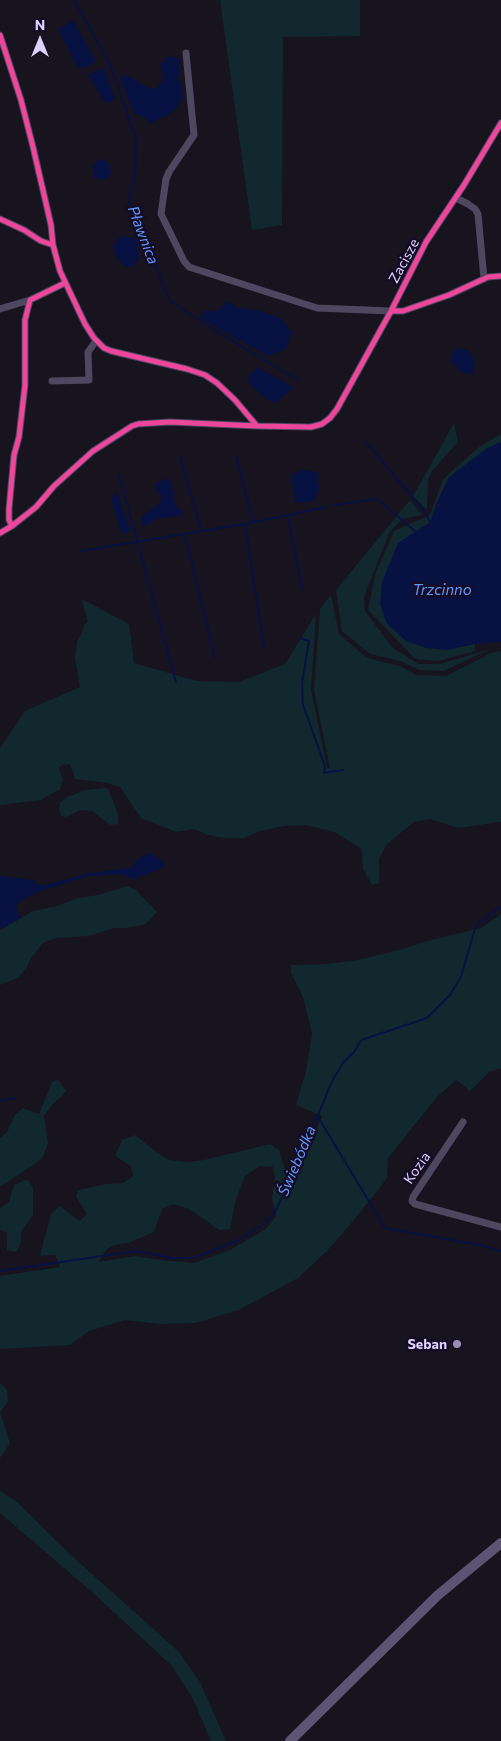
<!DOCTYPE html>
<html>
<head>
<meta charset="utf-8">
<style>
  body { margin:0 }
  #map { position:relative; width:501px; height:1741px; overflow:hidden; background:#17131f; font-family:Commissioner,sans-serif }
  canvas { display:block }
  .north { position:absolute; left:15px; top:15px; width:50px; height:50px; -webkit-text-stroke:4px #150d25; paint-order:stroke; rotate:0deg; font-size:14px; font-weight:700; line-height:20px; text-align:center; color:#dfd1ff }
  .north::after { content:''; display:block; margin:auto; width:18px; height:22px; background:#dfd1ff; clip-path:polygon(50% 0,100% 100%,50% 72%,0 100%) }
</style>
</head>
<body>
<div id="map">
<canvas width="501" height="1741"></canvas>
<div class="north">N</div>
</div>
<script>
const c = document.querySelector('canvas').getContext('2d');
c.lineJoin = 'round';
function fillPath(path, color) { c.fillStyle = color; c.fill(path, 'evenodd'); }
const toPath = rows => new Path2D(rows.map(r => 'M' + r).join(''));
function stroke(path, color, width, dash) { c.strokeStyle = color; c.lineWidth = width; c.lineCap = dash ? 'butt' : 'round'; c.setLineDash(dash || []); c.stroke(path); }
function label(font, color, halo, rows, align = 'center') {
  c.font = font + ' Commissioner,sans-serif'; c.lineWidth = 5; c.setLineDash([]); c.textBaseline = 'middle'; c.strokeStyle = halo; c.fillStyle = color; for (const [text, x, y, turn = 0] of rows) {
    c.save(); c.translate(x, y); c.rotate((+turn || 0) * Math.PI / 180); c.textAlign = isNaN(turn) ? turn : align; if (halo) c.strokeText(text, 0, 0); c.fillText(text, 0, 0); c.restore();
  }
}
const green = toPath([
  [220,0,360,0,360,36,283,37,282,225,252,230],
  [454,423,458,442,432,471,428,480,427,510,413,496],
  [501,434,501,642,475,644,475,651,438,661,415,659,368,610,376,572,394,531,430,515,443,479,479,447],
  [410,500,422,515,402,519,389,533,364,597,365,611,393,648,419,664,440,664,490,649,444,671,419,670,400,661,370,654,342,631,336,590],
  [331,595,339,634,367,658,400,666,417,675,446,676,491,653,501,651,501,822,458,828,430,819,414,822,387,844,379,859,379,883,372,885,363,869,362,849,334,832,306,825,284,826,260,831,244,838,224,838,208,835,194,829,176,832,141,818,120,787,108,783,75,779,70,764,63,765,59,768,63,779,60,789,41,800,0,805,0,748,25,711,80,687,75,659,77,641,82,633,84,625,88,622,82,599,129,624,134,663,197,681,239,682,285,664,316,614,311,690,327,767,330,769,314,690,320,609],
  [104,788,108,789,113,800,118,815,118,824,110,825,92,811,80,810,67,817,61,816,59,810,60,802,67,797,85,790],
  [127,886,136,890,157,912,146,924,127,928,113,928,89,936,56,938,43,943,31,958,26,968,18,978,0,985,0,930,33,911,54,907,78,898,98,895],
  [501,914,501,1068,489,1072,470,1091,456,1080,436,1098,388,1158,387,1178,379,1189,349,1226,327,1251,298,1278,239,1310,196,1323,159,1324,125,1320,89,1331,70,1345,0,1349,0,1276,60,1267,55,1255,40,1256,51,1214,60,1206,79,1221,87,1214,76,1197,78,1190,106,1184,123,1183,133,1176,131,1166,115,1156,122,1140,135,1135,159,1154,170,1160,187,1162,204,1160,270,1144,279,1150,291,1189,322,1116,296,1105,306,1071,312,1034,303,997,291,973,291,965,327,964,358,960,402,949,431,940,481,928],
  [260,1166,273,1167,275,1180,272,1198,276,1216,266,1229,230,1250,194,1263,161,1260,135,1256,98,1262,107,1249,115,1245,128,1243,154,1232,162,1209,174,1204,189,1209,219,1230,230,1229,236,1199,245,1176],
  [56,1080,59,1081,66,1091,60,1098,54,1103,44,1115,48,1144,42,1159,0,1187,0,1138,7,1132,15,1115,23,1108,39,1114,52,1082],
  [26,1180,29,1181,33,1188,33,1215,21,1232,21,1242,16,1252,7,1250,7,1233,0,1230,0,1208,9,1202,14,1185],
  [0,1383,7,1390,8,1402,0,1412,10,1443,0,1458],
  [0,1491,17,1502,72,1556,178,1651,200,1682,226,1741,211,1741,192,1697,171,1665,92,1592,0,1513]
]);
const water = toPath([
  [73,20,96,61,91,65,79,69,58,29],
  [171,56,179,59,180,68,178,79,181,83,183,98,174,111,150,124,143,116,135,115,120,78,126,75,147,87,156,89,162,82,163,74,160,66,165,59],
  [104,68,115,99,109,103,103,100,88,75],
  [102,159,108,162,110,168,111,174,109,177,106,179,96,179,93,176,94,171,93,165,97,161],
  [120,236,132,237,137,240,139,258,132,267,125,267,116,256,113,246],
  [227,301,239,308,257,310,280,318,292,332,286,349,268,356,200,318,204,311,218,311],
  [462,348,469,351,475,363,474,373,469,374,463,373,451,362,452,354,455,349],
  [257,367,290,385,293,387,292,389,275,403,272,402,260,394,247,381,247,378],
  [501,442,501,642,475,644,447,650,426,648,406,641,387,624,380,604,382,582,398,543,430,522,436,504,449,477,487,448],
  [303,470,317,472,319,490,314,501,296,503,291,475],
  [167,478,172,484,174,502,178,509,183,510,182,516,159,518,143,527,141,520,143,515,157,506,161,502,161,495,155,488,156,483],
  [117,492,130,530,126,534,121,531,111,499],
  [150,853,160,859,165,867,134,879,122,874,89,876,38,892,24,899,15,906,21,918,2,929,0,927,0,876,34,880,37,885,49,884,90,873,131,868,138,859]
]);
const stream = toPath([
  [74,0,110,65,136,138,135,177,128,205,141,236,158,270,169,300,211,328,298,380],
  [366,442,426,513,430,522],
  [180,456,201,530],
  [236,456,253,522],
  [119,475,176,682],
  [335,505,377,499,415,531],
  [288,517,302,589],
  [245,524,264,648],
  [185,534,215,658],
  [81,551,245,524,327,507],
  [300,638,309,641,302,683,303,705,325,766,324,773,343,770],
  [0,1101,15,1098],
  [318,1117,385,1228,479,1245,501,1251],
  [0,1271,136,1251,171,1258,194,1258,239,1240,264,1224,275,1212,301,1157,332,1081,343,1063,355,1051,361,1040,427,1018,450,995,461,977,476,925,501,907]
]);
const street = toPath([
  [0,35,21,100,33,147,51,225,53,245],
  [186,53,194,135,169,172,166,179,161,214,184,261,189,267,317,308,391,311,403,311,449,295,488,277,501,276],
  [456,198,468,204,475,209,478,214,484,279],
  [0,219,24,230,41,241,53,245,60,271,85,324,94,338,104,348,111,351,187,369,205,375,217,383,235,400,257,426,311,427,322,424,330,418,337,409,391,311,426,242,464,185,501,123],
  [0,309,30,300],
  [52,381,89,380,88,352,96,341],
  [12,526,9,520,9,509,14,455,19,437,25,385,25,320,30,300,65,283],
  [0,533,12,526,36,507,54,486,93,451,132,426,138,424,170,422,257,426],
  [463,1122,413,1197,412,1201,415,1204,501,1227]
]);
const secondary = toPath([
  [290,1741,438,1595,501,1543]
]);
const cycleway = toPath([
  [0,35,21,100,33,147,51,225,53,245],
  [0,219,24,230,41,241,53,245,60,271,85,324,94,338,104,348,111,351,187,369,205,375,217,383,235,400,257,426,311,427,322,424,330,418,337,409,391,311,426,242,464,185,501,123],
  [391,311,403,311,449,295,488,277,501,276],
  [12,526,9,520,9,509,14,455,19,437,25,385,25,320,30,300,65,283],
  [0,533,12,526,36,507,54,486,93,451,132,426,138,424,170,422,257,426]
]);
const markers = [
  [457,1344,5,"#998eb1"]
];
const streetNames = [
  ["Zacisze",404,261,-62],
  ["Kozia",417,1168,-55]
];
const poiNames = [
  ["Seban",447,1344]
];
const waterNames = [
  ["Pławnica",143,235,69],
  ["Trzcinno",442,590],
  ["Świebódka",297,1161,-67]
];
fillPath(green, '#10282e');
fillPath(water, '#081242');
stroke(stream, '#081242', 2);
stroke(street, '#4d4760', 7);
stroke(secondary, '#5b5473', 10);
stroke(cycleway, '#ed469a', 5);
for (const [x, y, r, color] of markers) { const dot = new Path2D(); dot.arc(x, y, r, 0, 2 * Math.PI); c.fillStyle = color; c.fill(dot); stroke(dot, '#150d25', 2); }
label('14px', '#dfd1ff', '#150d25', streetNames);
label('bold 14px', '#dfd1ff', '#150d25', poiNames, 'right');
label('italic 15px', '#5f98ff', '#150d25', waterNames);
</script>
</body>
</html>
